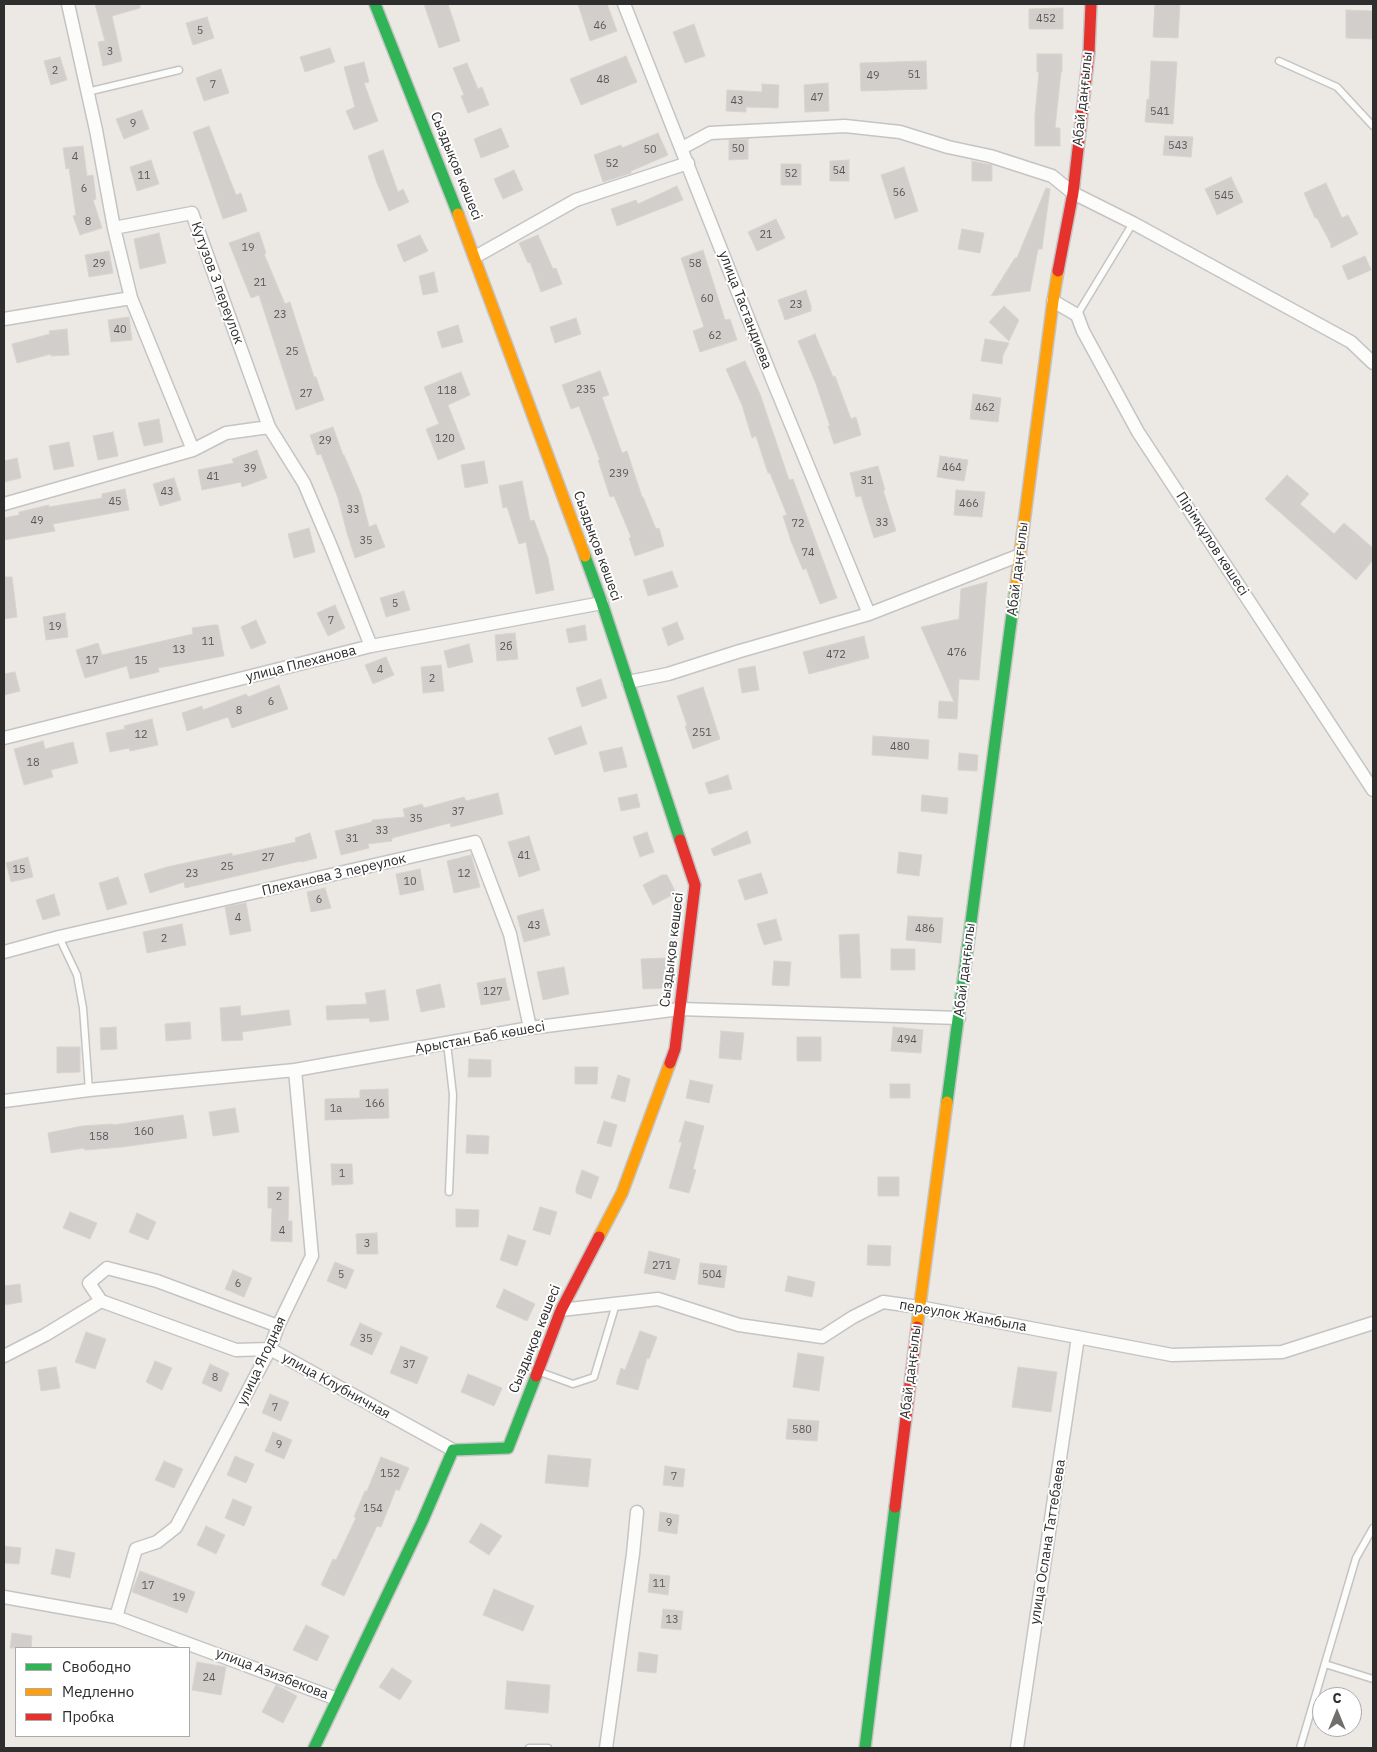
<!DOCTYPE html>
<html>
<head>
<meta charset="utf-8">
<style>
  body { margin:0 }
  #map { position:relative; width:1377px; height:1752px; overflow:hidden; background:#ece8e4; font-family:"IBM Plex Sans",sans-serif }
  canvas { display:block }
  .frame { position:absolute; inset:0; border:5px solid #2e2e2e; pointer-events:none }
  .legend { position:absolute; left:15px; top:1647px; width:175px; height:90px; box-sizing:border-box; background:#fff; border:1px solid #ababab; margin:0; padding:6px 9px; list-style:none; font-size:15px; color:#2e2e2e }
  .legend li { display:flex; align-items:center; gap:10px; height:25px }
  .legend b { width:25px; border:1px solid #ababab }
  .north { position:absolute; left:1312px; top:1687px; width:50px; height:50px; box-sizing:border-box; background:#fff; border:1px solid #ababab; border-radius:50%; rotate:0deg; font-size:14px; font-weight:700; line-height:20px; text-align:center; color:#2e2e2e }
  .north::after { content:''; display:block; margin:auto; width:18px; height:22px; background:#706f6e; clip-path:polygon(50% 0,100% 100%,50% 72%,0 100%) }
</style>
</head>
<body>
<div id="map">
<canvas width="1377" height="1752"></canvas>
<div class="frame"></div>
<ul class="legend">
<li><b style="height:6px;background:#30b455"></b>Свободно</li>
<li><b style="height:6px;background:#ff9f0a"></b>Медленно</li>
<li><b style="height:6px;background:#e5322d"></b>Пробка</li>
</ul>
<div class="north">С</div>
</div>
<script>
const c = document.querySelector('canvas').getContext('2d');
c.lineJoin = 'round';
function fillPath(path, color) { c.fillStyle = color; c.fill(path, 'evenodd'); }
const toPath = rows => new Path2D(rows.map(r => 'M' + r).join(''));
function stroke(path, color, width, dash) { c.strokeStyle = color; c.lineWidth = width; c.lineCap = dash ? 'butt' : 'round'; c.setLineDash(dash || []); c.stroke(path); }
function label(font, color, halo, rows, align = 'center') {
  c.font = font + ' "IBM Plex Sans",sans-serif'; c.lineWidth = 4; c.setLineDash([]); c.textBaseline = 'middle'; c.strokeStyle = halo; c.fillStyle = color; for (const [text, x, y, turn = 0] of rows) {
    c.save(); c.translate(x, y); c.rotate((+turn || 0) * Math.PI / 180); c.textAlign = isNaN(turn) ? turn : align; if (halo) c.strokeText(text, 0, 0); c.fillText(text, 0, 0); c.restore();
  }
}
const building = toPath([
  [95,4,140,4,140,8,112,16,122,61,103,66,98,42,105,41,95,4],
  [424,4,448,4,460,41,439,48,424,4],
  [578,4,607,4,617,31,590,41,578,4],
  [1155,4,1180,4,1178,38,1153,37,1155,4],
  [1063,8,1063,29,1029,29,1029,9,1063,8],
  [1346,10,1373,11,1373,39,1346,38,1346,10],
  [207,17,214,38,193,45,186,23,207,17],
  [694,24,705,56,685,63,673,32,694,24],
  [330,48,335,62,305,72,300,57,330,48],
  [1037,54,1062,54,1062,72,1061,72,1055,128,1060,128,1060,146,1035,146,1035,115,1039,72,1037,72,1037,54],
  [626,56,637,82,581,105,570,79,626,56],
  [60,57,67,80,51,85,44,61,60,57],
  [926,61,927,89,861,91,860,63,926,61],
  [1151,61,1177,62,1173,124,1145,122,1147,99,1149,100,1151,61],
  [364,62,369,82,364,83,378,121,354,130,346,111,355,107,344,67,364,62],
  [467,63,478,89,482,87,489,105,468,113,461,96,464,95,453,68,467,63],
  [221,69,229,93,204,101,196,78,221,69],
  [828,83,829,111,805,112,804,85,828,83],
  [762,84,779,85,778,108,746,107,746,112,726,111,727,90,762,92,762,84],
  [142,110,149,129,124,139,116,119,142,110],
  [209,126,236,195,241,193,247,211,223,219,193,132,209,126],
  [501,128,509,147,481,158,474,139,501,128],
  [658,133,668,155,631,171,631,173,603,182,594,155,621,145,622,148,658,133],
  [1165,136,1193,137,1191,157,1163,155,1165,136],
  [748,139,748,159,729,160,729,140,748,139],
  [83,146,87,176,93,175,96,199,93,200,102,228,80,235,73,216,76,215,69,168,66,169,63,148,83,146],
  [383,150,398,192,403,189,409,202,389,211,377,183,368,156,383,150],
  [151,160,159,184,137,191,130,167,151,160],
  [849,160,849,181,830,181,830,161,849,160],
  [972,161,992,165,992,181,972,181,972,161],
  [781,164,801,164,801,185,781,185,781,164],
  [904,167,918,211,895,219,881,175,904,167],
  [514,170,523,190,503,199,494,179,514,170],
  [1231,177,1243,202,1217,215,1205,189,1231,177],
  [1326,183,1342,218,1348,215,1358,234,1331,248,1331,244,1317,218,1315,218,1304,193,1326,183],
  [677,186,683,200,617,226,611,209,636,200,638,204,677,186],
  [1046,188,1050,189,1042,249,1038,249,1030,291,991,296,1015,258,1017,258,1046,188],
  [776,219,785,238,757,251,748,232,776,219],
  [962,229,984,233,980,253,958,249,962,229],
  [259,232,266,253,264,254,285,304,290,302,314,377,316,377,324,400,296,410,259,295,251,298,229,243,259,232],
  [159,233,166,263,140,269,134,239,159,233],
  [420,235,428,251,404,262,397,245,420,235],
  [538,235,553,269,556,268,562,284,541,292,530,262,528,263,519,243,538,235],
  [703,250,725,320,730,319,737,340,700,352,693,331,704,327,681,258,703,250],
  [109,251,113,273,89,277,85,255,109,251],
  [1365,256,1371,270,1348,280,1342,266,1365,256],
  [434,272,438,292,423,295,419,276,434,272],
  [806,290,811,306,811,311,785,320,778,300,806,290],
  [1004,306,1019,320,1009,341,989,322,1004,306],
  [129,317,132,340,111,342,108,320,129,317],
  [576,318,581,334,555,343,550,327,576,318],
  [458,325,463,342,442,348,437,332,458,325],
  [67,329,69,355,51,356,51,354,17,363,12,344,50,334,49,331,67,329],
  [815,334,833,377,835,376,851,419,856,417,861,435,834,444,828,426,830,426,816,384,798,341,815,334],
  [985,339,1009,343,1003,355,1002,364,981,361,985,339],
  [745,361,760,394,789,480,793,479,837,598,820,604,806,568,803,570,791,541,783,516,787,515,770,473,768,473,756,436,752,438,742,405,726,369,745,361],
  [600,371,609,395,602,397,622,453,627,451,642,497,643,497,656,529,659,528,664,546,635,556,629,538,631,537,614,496,610,497,598,460,600,460,579,406,571,409,562,385,600,371],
  [461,372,470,395,448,405,465,449,438,460,426,429,439,424,424,387,461,372],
  [973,394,1001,398,998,422,970,419,973,394],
  [159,419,163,442,144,446,138,423,159,419],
  [333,427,343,455,344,455,361,495,369,527,376,524,385,547,355,558,347,533,338,498,321,454,317,455,310,435,333,427],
  [113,432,118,456,98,460,93,436,113,432],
  [69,442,74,466,54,470,49,446,69,442],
  [257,450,267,478,242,487,241,482,202,490,198,470,234,463,232,459,257,450],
  [940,456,968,460,964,481,937,477,940,456],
  [17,458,21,478,4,482,4,461,17,458],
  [484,461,488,483,465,488,461,465,484,461],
  [878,466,885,490,883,490,896,531,874,538,861,496,856,497,850,473,878,466],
  [1287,475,1309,494,1300,504,1334,534,1344,523,1373,548,1373,560,1356,580,1265,499,1287,475],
  [174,478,181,500,160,506,153,484,174,478],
  [522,481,530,521,534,520,548,558,554,590,536,594,526,542,519,544,507,507,503,508,499,486,522,481],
  [125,489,129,510,53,524,55,531,4,540,4,518,19,515,19,512,49,505,49,507,102,498,102,494,125,489],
  [956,490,985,492,982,517,954,515,956,490],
  [309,528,315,552,294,558,288,534,309,528],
  [672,571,678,587,648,596,643,580,672,571],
  [4,577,12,577,17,617,4,619,4,577],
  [987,582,979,680,959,679,957,719,938,718,939,701,954,702,921,627,959,619,961,589,987,582],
  [404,591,410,610,386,617,380,598,404,591],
  [335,605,345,628,328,636,317,613,335,605],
  [65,613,68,637,46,640,43,617,65,613],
  [256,620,266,643,251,649,241,627,256,620],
  [677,622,684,639,668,646,662,628,677,622],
  [213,625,218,625,224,656,158,668,159,672,130,679,127,666,85,678,76,650,98,643,102,655,193,634,192,628,213,625],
  [585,625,587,640,569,643,566,629,585,625],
  [515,633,518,659,497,661,495,635,515,633],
  [864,636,869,658,809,674,803,652,864,636],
  [469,644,473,662,448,668,444,651,469,644],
  [386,657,394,675,373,684,365,665,386,657],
  [441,665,444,691,423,693,421,667,441,665],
  [755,666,759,690,742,693,738,669,755,666],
  [15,672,20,691,4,695,4,674,15,672],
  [601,679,607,698,582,707,576,688,601,679],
  [279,685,288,709,232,728,228,717,187,731,182,713,202,706,203,710,246,694,248,697,279,685],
  [703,687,720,739,693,749,685,726,687,725,677,696,703,687],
  [152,719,158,745,130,751,129,748,110,752,106,733,125,729,124,726,152,719],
  [581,726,587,744,555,755,548,738,581,726],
  [873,736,929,740,928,759,872,755,873,736],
  [43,741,45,749,73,742,78,763,51,770,53,777,24,785,14,749,43,741],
  [622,747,627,767,604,772,599,752,622,747],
  [959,753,978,755,977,771,958,770,959,753],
  [728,775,732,789,709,794,705,783,728,775],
  [498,793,503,814,451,827,450,823,392,838,392,841,368,844,369,848,341,855,335,831,372,822,372,820,405,817,403,809,422,804,424,808,464,797,466,801,498,793],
  [637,794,640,807,621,811,618,798,637,794],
  [922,795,948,798,947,814,921,811,922,795],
  [747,831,751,843,714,856,711,849,747,831],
  [647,832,654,852,640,857,633,837,647,832],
  [310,833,317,858,302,862,301,861,185,888,184,882,150,893,144,874,167,867,232,853,232,856,296,842,295,838,310,833],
  [529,836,540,870,519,877,508,842,529,836],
  [899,852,922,855,919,876,897,873,899,852],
  [471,855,480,887,454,893,447,861,471,855],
  [28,857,33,877,11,882,6,863,28,857],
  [420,869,424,890,400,895,396,874,420,869],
  [761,873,768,893,745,900,738,880,761,873],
  [662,875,667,875,676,893,653,905,643,885,662,875],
  [118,877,127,904,107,910,99,883,118,877],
  [325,888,331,908,311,912,307,892,325,888],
  [54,894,60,915,43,920,36,900,54,894],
  [246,903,251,931,230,935,225,907,246,903],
  [543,909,550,935,524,942,517,916,543,909],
  [908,916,943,918,941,943,906,940,908,916],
  [776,919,782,940,764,945,757,924,776,919],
  [182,924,186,945,147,953,143,932,182,924],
  [859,934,861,978,841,978,839,935,859,934],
  [891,949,915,949,915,970,891,970,891,949],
  [665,958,667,988,643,989,641,959,665,958],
  [774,961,791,962,789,986,772,985,774,961],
  [564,967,569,994,543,1000,537,972,564,967],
  [505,978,510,1000,481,1005,477,983,505,978],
  [440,984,445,1007,421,1012,416,990,440,984],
  [385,990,389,1020,370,1022,369,1018,327,1020,326,1006,367,1004,365,993,385,990],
  [240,1006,241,1016,289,1010,291,1025,242,1032,243,1040,222,1041,220,1008,240,1006],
  [190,1022,191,1039,166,1041,165,1024,190,1022],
  [116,1027,117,1049,101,1050,100,1028,116,1027],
  [893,1027,923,1030,921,1053,891,1051,893,1027],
  [721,1031,744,1033,741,1060,719,1058,721,1031],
  [797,1037,821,1037,821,1061,797,1061,797,1037],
  [57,1047,80,1047,80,1072,57,1073,57,1047],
  [469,1059,491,1060,491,1077,468,1077,469,1059],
  [575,1067,598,1067,597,1084,575,1084,575,1067],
  [618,1075,630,1079,625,1102,611,1098,618,1075],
  [690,1080,713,1085,709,1103,686,1098,690,1080],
  [890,1084,910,1084,910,1098,890,1098,890,1084],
  [388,1089,389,1118,325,1120,325,1099,360,1098,360,1090,388,1089],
  [235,1108,239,1132,213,1136,209,1112,235,1108],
  [183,1115,187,1138,122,1147,85,1150,84,1148,51,1153,48,1133,82,1126,113,1124,113,1125,183,1115],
  [604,1121,617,1125,611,1147,597,1143,604,1121],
  [685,1121,704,1126,693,1169,696,1170,689,1193,669,1188,682,1142,679,1142,685,1121],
  [467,1135,489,1136,488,1154,466,1153,467,1135],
  [331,1164,352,1164,353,1184,332,1185,331,1164],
  [582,1170,599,1177,591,1199,576,1193,576,1188,582,1170],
  [878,1177,899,1177,899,1196,878,1196,878,1177],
  [268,1187,289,1187,288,1221,292,1221,292,1242,271,1241,272,1208,268,1208,268,1187],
  [540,1207,557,1212,550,1235,533,1230,540,1207],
  [456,1209,479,1210,478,1227,456,1227,456,1209],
  [70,1212,97,1223,90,1239,63,1228,70,1212],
  [137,1213,156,1222,148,1240,129,1232,137,1213],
  [377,1233,378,1254,357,1254,356,1234,377,1233],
  [508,1235,526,1241,517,1266,500,1260,508,1235],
  [868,1245,891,1246,890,1266,867,1265,868,1245],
  [649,1251,680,1259,675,1280,644,1273,649,1251],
  [335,1262,354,1270,346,1289,327,1281,335,1262],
  [700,1263,727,1266,724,1288,698,1284,700,1263],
  [233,1270,252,1278,244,1297,225,1289,233,1270],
  [788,1276,815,1282,812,1297,785,1291,788,1276],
  [20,1284,22,1302,4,1305,4,1286,20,1284],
  [504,1289,535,1304,527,1321,496,1307,504,1289],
  [360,1323,382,1333,372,1355,350,1345,360,1323],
  [640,1331,657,1337,649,1359,647,1358,638,1390,616,1384,621,1368,625,1370,640,1331],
  [86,1332,106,1339,95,1369,75,1362,86,1332],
  [401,1346,428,1357,417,1384,390,1373,401,1346],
  [798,1353,824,1357,819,1391,793,1387,798,1353],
  [155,1361,172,1368,162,1390,146,1382,155,1361],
  [210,1364,229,1373,221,1392,202,1383,210,1364],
  [56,1367,60,1388,41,1391,38,1370,56,1367],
  [1018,1367,1057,1372,1051,1412,1012,1407,1018,1367],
  [468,1374,502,1388,494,1406,461,1392,468,1374],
  [270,1394,289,1402,281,1421,262,1413,270,1394],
  [788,1419,819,1421,817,1441,786,1439,788,1419],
  [273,1432,292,1440,284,1459,265,1451,273,1432],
  [548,1455,591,1459,588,1487,545,1483,548,1455],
  [235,1456,254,1464,246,1483,227,1475,235,1456],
  [381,1457,409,1468,399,1491,396,1489,381,1527,377,1526,344,1596,321,1585,333,1559,336,1560,356,1518,354,1517,365,1491,367,1491,381,1457],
  [164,1461,183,1469,174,1488,155,1480,164,1461],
  [665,1466,685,1469,683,1487,663,1485,665,1466],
  [233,1499,252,1507,244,1526,225,1518,233,1499],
  [660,1512,679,1515,677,1534,658,1531,660,1512],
  [481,1523,502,1536,489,1555,469,1542,481,1523],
  [206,1526,225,1535,216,1554,197,1545,206,1526],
  [4,1546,21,1548,19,1564,4,1563,4,1546],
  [56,1549,75,1553,70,1578,51,1574,56,1549],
  [140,1571,195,1592,187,1613,132,1592,140,1571],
  [650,1574,670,1576,668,1595,648,1592,650,1574],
  [494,1589,534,1606,523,1631,483,1615,494,1589],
  [663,1609,683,1611,681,1630,661,1628,663,1609],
  [306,1625,329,1636,317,1661,293,1650,306,1625],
  [12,1633,32,1636,31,1648,10,1648,12,1633],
  [639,1652,658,1655,656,1673,637,1671,639,1652],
  [197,1662,226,1667,221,1695,192,1690,197,1662],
  [392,1668,412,1681,400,1700,379,1687,392,1668],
  [507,1681,550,1685,548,1713,505,1709,507,1681],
  [276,1685,297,1696,283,1723,262,1712,276,1685]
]);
const lane = toPath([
  [1279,61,1337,87,1373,126],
  [87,92,179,70],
  [1077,315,1133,223],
  [59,937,77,975,83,1008,89,1090],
  [447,1043,453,1095,449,1192],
  [540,1372,573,1384,594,1377,616,1304],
  [1325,1664,1373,1679],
  [529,1748,548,1748],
  [1300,1748,1356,1558,1373,1528]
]);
const street = toPath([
  [68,4,96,130,114,228,131,298,193,450],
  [624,4,773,381,869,614],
  [682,148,710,133,845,126,900,132,948,147,990,156,1052,176,1073,193,1133,223,1351,342,1373,363],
  [114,228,192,213,269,427,304,483,330,544,371,646],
  [475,257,576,200,688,163],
  [1053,301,1077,315,1083,331,1138,432,1373,790],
  [4,319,131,298],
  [4,504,193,450,226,433,269,427],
  [628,682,668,674,740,651,869,614,1020,555],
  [4,738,371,646,602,603],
  [4,952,59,937,475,842,510,934,530,1028],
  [4,1101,89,1090,295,1070,530,1028,680,1009,959,1018],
  [561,1310,658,1299,739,1325,822,1337,853,1317,883,1302,919,1307,1172,1355,1282,1352,1373,1323],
  [278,1326,157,1281,107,1268,89,1283,101,1301,236,1350,270,1349,453,1450],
  [4,1356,45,1335,101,1301],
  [4,1597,116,1617,337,1699],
  [116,1617,136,1549,157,1542,176,1527,270,1349,278,1326,312,1256,295,1070],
  [606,1748,633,1554,637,1512],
  [1017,1748,1078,1337]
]);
const fast = toPath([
  [375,4,458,214],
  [585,556,602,603,680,840],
  [947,1102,1015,592],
  [314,1748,422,1522,453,1450,508,1448,536,1376],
  [865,1748,895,1507]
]);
const slow = toPath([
  [458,214,585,556],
  [1015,592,1053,301,1058,271],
  [599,1237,622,1193,670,1063],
  [917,1327,947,1102]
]);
const jam = toPath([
  [1058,271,1073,193,1089,52,1091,4],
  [670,1063,675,1049,695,885,680,840],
  [536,1376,561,1310,599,1237],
  [895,1507,917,1327]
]);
const numberNames = [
  ["452",1046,19],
  ["46",600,26],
  ["5",200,31],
  ["3",110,52],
  ["2",55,71],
  ["51",914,75],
  ["49",873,76],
  ["48",603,80],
  ["7",213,85],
  ["47",817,98],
  ["43",737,101],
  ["541",1160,112],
  ["9",133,124],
  ["543",1178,146],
  ["50",738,149],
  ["50",650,150],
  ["4",75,157],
  ["52",612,164],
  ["54",839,171],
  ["52",791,174],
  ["11",144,176],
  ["6",84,189],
  ["56",899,193],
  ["545",1224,196],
  ["8",88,222],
  ["21",766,235],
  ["19",248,248],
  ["29",99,264],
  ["58",695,264],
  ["21",260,283],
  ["60",707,299],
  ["23",796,305],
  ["23",280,315],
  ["40",120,330],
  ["62",715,336],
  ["25",292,352],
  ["235",586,390],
  ["118",447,391],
  ["27",306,394],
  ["462",985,408],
  ["120",445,439],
  ["29",325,441],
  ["464",952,468],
  ["39",250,469],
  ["239",619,474],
  ["41",213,477],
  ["31",867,481],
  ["43",167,492],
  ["45",115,502],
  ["466",969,504],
  ["33",353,510],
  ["49",37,521],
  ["33",882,523],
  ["72",798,524],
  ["35",366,541],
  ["74",808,553],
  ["5",395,604],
  ["7",331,621],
  ["19",55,627],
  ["11",208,642],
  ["2б",506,647],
  ["13",179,650],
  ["476",957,653],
  ["472",836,655],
  ["17",92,661],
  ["15",141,661],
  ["4",380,670],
  ["2",432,679],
  ["6",271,702],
  ["8",239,711],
  ["251",702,733],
  ["12",141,735],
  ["480",900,747],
  ["18",33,763],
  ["37",458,812],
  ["35",416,819],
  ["33",382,831],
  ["31",352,839],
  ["41",524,856],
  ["27",268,858],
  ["25",227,867],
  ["15",19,870],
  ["23",192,874],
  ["12",464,874],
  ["10",410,882],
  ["6",319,900],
  ["4",238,918],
  ["43",534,926],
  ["486",925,929],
  ["2",164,939],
  ["127",493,992],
  ["494",907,1040],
  ["166",375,1104],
  ["1а",336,1109],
  ["160",144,1132],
  ["158",99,1137],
  ["1",342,1174],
  ["2",279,1197],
  ["4",282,1231],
  ["3",367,1244],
  ["271",662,1266],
  ["5",341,1275],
  ["504",712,1275],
  ["6",238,1284],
  ["35",366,1339],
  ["37",409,1365],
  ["8",215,1378],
  ["7",275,1408],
  ["580",802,1430],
  ["9",279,1445],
  ["152",390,1474],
  ["7",674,1477],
  ["154",373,1509],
  ["9",669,1523],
  ["11",659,1584],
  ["17",148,1586],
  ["19",179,1598],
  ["13",672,1620],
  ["24",209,1678]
];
const streetNames = [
  ["Абай даңғылы",1083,99,-84],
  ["Сыздықов көшесі",456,166,68],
  ["Кутузов 3 переулок",217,283,70],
  ["улица Тастандиева",745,310,69],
  ["Пірімқұлов көшесі",1212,544,57],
  ["Сыздықов көшесі",597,546,70],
  ["Абай даңғылы",1018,569,-83],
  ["улица Плеханова",301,664,-14],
  ["Плеханова 3 переулок",334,875,-13],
  ["Сыздықов көшесі",672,950,-83],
  ["Абай даңғылы",965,970,-83],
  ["Арыстан Баб көшесі",480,1038,-10],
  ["переулок Жамбыла",963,1316,10],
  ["Сыздықов көшесі",535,1339,-68],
  ["улица Ягодная",262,1361,-65],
  ["Абай даңғылы",911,1372,-83],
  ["улица Клубничная",336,1386,29],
  ["улица Ослана Таттебаева",1048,1542,-81],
  ["улица Азизбекова",272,1674,21]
];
fillPath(building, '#d1cecb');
stroke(building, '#d7d4d0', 1);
stroke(lane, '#c5c4c5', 9);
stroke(street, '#c5c4c5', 15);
stroke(fast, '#c5c4c5', 14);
stroke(slow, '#c5c4c5', 14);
stroke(jam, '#c5c4c5', 14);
stroke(lane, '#fcfcfb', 6);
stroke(street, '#fcfcfb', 12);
stroke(fast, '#30b455', 11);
stroke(slow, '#ff9f0a', 11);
stroke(jam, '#e5322d', 11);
label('11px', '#585857', null, numberNames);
label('14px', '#2e2e2e', '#fff', streetNames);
</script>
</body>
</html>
